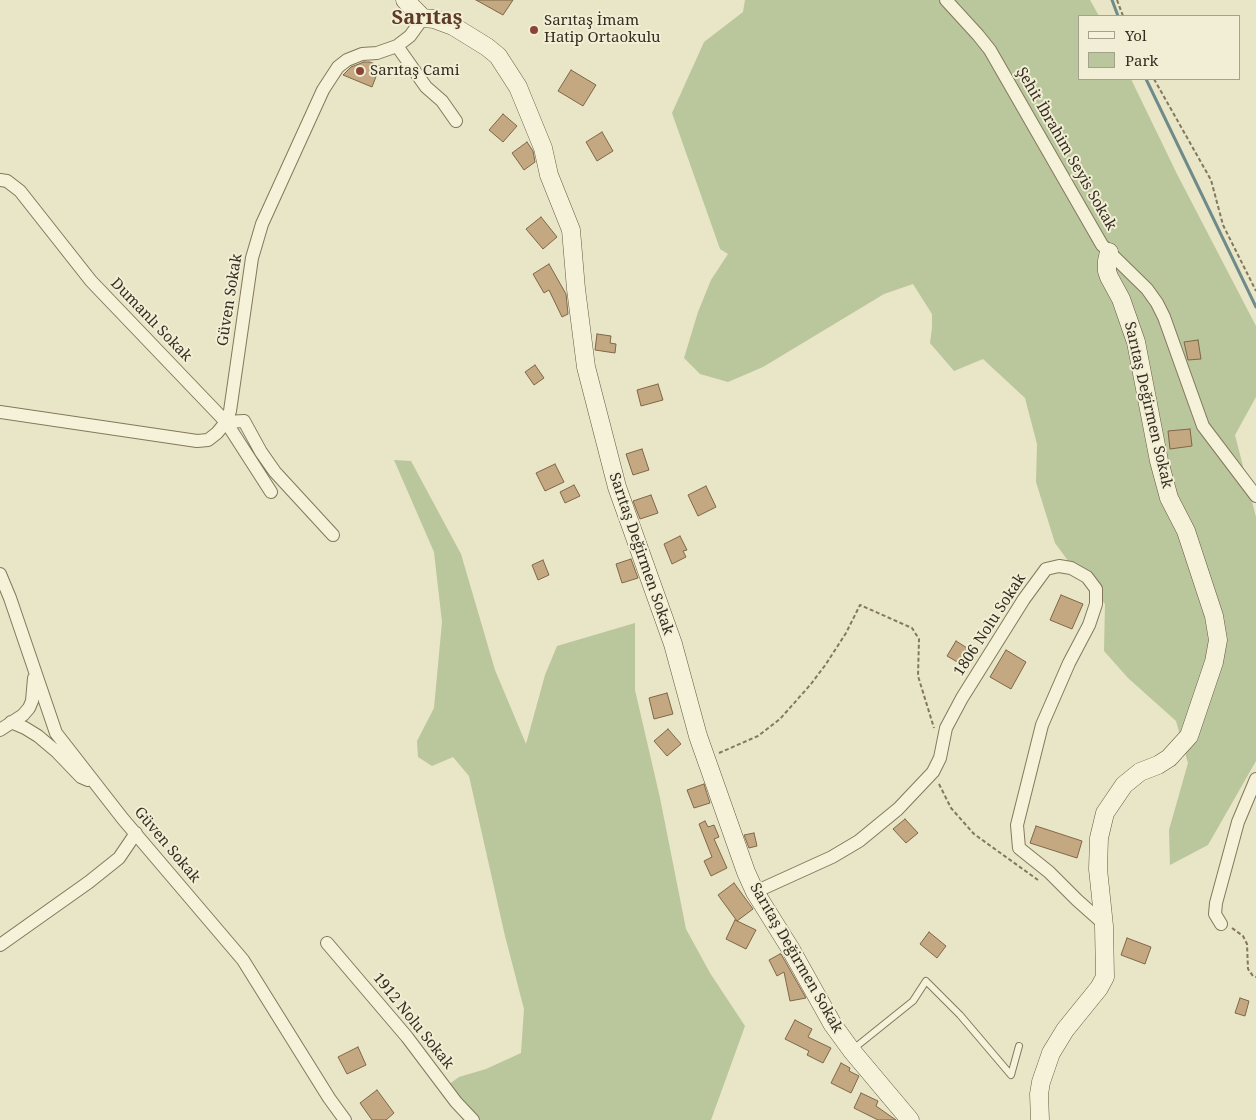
<!DOCTYPE html>
<html>
<head>
<meta charset="utf-8">
<style>
  body { margin:0 }
  #map { position:relative; width:1256px; height:1120px; overflow:hidden; background:#e9e5c7; font-family:"Noto Serif",serif }
  canvas { display:block }
  .legend { position:absolute; left:1078px; top:15px; width:162px; height:65px; box-sizing:border-box; background:#f2eed6; border:1px solid #a6a18d; margin:0; padding:6px 9px; list-style:none; font-size:15px; color:#352e20 }
  .legend li { display:flex; align-items:center; gap:10px; height:25px }
  .legend b { width:25px; border:1px solid #a6a18d }
</style>
</head>
<body>
<div id="map">
<canvas width="1256" height="1120"></canvas>
<ul class="legend">
<li><b style="height:6px;background:#f5f2d9"></b>Yol</li>
<li><b style="height:14px;background:#bac69c"></b>Park</li>
</ul>
</div>
<script>
const c = document.querySelector('canvas').getContext('2d');
c.lineJoin = 'round';
function fillPath(path, color) { c.fillStyle = color; c.fill(path, 'evenodd'); }
const toPath = rows => new Path2D(rows.map(r => 'M' + r).join(''));
function stroke(path, color, width, dash) { c.strokeStyle = color; c.lineWidth = width; c.lineCap = dash ? 'butt' : 'round'; c.setLineDash(dash || []); c.stroke(path); }
function label(font, color, halo, rows, align = 'center') {
  c.font = font + ' "Noto Serif",serif'; c.lineWidth = 4; c.setLineDash([]); c.textBaseline = 'middle'; c.strokeStyle = halo; c.fillStyle = color; for (const [text, x, y, turn = 0] of rows) {
    c.save(); c.translate(x, y); c.rotate((+turn || 0) * Math.PI / 180); c.textAlign = isNaN(turn) ? turn : align; if (halo) c.strokeText(text, 0, 0); c.fillText(text, 0, 0); c.restore();
  }
}
const green = toPath([
  [745,0,1090,0,1099,16,1080,16,1080,79,1131,79,1177,174,1256,326,1256,397,1235,435,1256,517,1256,761,1208,845,1170,865,1169,830,1188,763,1176,721,1128,678,1104,651,1105,604,1077,573,1055,543,1036,482,1037,444,1025,398,983,359,954,371,930,343,932,328,932,314,913,284,884,294,763,367,728,382,700,374,684,358,698,312,711,280,728,254,720,249,672,113,704,42,743,12],
  [394,460,411,461,461,554,495,670,526,744,545,675,557,646,635,623,635,690,660,798,686,929,710,973,745,1026,711,1120,463,1120,441,1090,459,1077,486,1069,521,1053,524,1009,505,936,469,776,453,757,432,766,418,757,417,741,434,708,442,622,434,552]
]);
const stream = toPath([
  [1112,0,1118,16],
  [1146,79,1256,307]
]);
const building = toPath([
  [476,0,513,0,503,15,476,0],
  [364,62,370,62,380,66,372,87,343,75,351,67,364,62],
  [571,70,596,85,583,106,558,91,571,70],
  [503,114,517,126,503,142,489,130,503,114],
  [602,132,613,151,597,161,586,142,602,132],
  [527,142,533,151,535,162,524,170,512,153,527,142],
  [541,217,557,237,543,249,526,229,541,217],
  [549,264,566,294,568,314,562,317,549,290,544,293,533,274,549,264],
  [597,334,611,336,610,343,616,344,615,353,595,350,597,334],
  [1198,340,1201,359,1188,360,1184,342,1198,340],
  [535,365,544,378,534,385,525,372,535,365],
  [658,384,663,400,641,406,637,390,658,384],
  [1190,429,1192,446,1170,449,1168,431,1190,429],
  [642,449,649,470,633,475,626,454,642,449],
  [555,464,564,482,545,491,536,473,555,464],
  [574,485,580,496,565,503,560,492,574,485],
  [706,486,716,507,698,516,688,495,706,486],
  [651,495,658,513,640,519,633,501,651,495],
  [680,536,687,550,683,551,686,557,672,564,664,544,680,536],
  [631,559,638,578,622,583,616,564,631,559],
  [543,560,549,575,538,580,532,565,543,560],
  [1061,595,1083,604,1072,629,1050,620,1061,595],
  [956,641,975,653,966,667,947,656,956,641],
  [1006,650,1026,662,1011,689,990,677,1006,650],
  [667,693,673,714,654,719,649,698,667,693],
  [668,729,681,744,667,756,654,741,668,729],
  [704,784,710,803,694,808,687,790,704,784],
  [905,819,918,833,906,843,893,829,905,819],
  [705,821,708,827,714,825,719,837,714,839,727,868,711,876,704,861,712,857,699,824,705,821],
  [1036,826,1082,841,1077,858,1030,843,1036,826],
  [754,833,757,846,749,848,744,835,754,833],
  [734,883,753,909,737,921,718,895,734,883],
  [735,920,756,930,746,949,726,939,735,920],
  [929,932,946,946,937,958,920,944,929,932],
  [1127,938,1151,947,1145,964,1121,955,1127,938],
  [780,954,781,954,806,998,790,1001,784,972,777,976,769,960,780,954],
  [1240,998,1249,1001,1245,1016,1235,1013,1240,998],
  [795,1020,812,1029,808,1037,831,1048,823,1063,807,1055,809,1051,785,1039,795,1020],
  [358,1047,366,1065,347,1074,338,1057,358,1047],
  [841,1063,850,1068,849,1071,859,1076,851,1093,831,1083,841,1063],
  [377,1090,394,1113,386,1120,372,1120,360,1103,377,1090],
  [861,1093,878,1101,876,1106,896,1120,878,1120,854,1108,861,1093]
]);
const path = toPath([
  [1117,0,1123,16],
  [1154,79,1211,180,1223,225,1256,291],
  [719,753,758,736,780,719,811,684,826,664,846,633,860,605,912,628,919,639,918,676,934,728],
  [939,784,951,808,974,834,1038,880],
  [1232,928,1243,936,1247,944,1248,969,1253,976,1256,977]
]);
const lane = toPath([
  [852,1050,913,1001,926,981,960,1015,1011,1075,1019,1046]
]);
const street = toPath([
  [946,0,978,35,990,50,1102,245,1147,289,1157,303,1164,317,1203,426,1256,496],
  [397,46,426,87,442,101,456,121],
  [0,180,7,181,20,191,91,281,226,422,271,492],
  [0,412,197,441,208,440,217,433,226,422,230,411,252,258,262,224,323,90,338,67,347,60,362,54,377,53,397,46,410,36,423,18],
  [226,422,244,421,261,452,275,472,333,535],
  [0,574,10,598,56,733,123,819,243,960,329,1098,345,1120],
  [11,722,25,728,38,736,57,752,81,777,88,780],
  [0,730,23,715,29,708,32,701,34,678],
  [755,892,832,857,859,841,898,809,933,772,940,758,946,728,962,698,1024,599,1046,569,1059,566,1071,568,1087,577,1096,589,1096,604,1089,625,1069,663,1042,725,1017,825,1019,848,1049,872,1077,900,1104,924],
  [1221,924,1215,914,1216,903,1238,822,1256,779],
  [327,943,407,1037,456,1102,473,1120],
  [0,945,89,882,119,858,136,833]
]);
const secondary = toPath([
  [405,0,423,18,434,19,453,26,487,47,498,56,518,87,543,148,549,175,571,230,576,289,586,367,617,487,673,644,698,736,746,872,755,892,790,948,833,1025,852,1051,910,1120],
  [1040,1120,1039,1094,1041,1082,1051,1053,1065,1030,1099,988,1105,977,1104,926,1098,869,1099,838,1105,813,1124,785,1140,772,1158,765,1169,758,1189,736,1214,662,1218,640,1214,616,1186,531,1169,498,1159,461,1136,342,1121,299,1109,277,1107,271,1107,261,1109,252]
]);
const markers = [
  [534,30,5,"#8b4335"],
  [360,71,5,"#8b4335"]
];
const poiNames = [
  ["Sarıtaş İmam",544,21],
  ["Hatip Ortaokulu",544,38],
  ["Sarıtaş Cami",370,71]
];
const streetNames = [
  ["Şehit İbrahim Seyis Sokak",1066,149,60],
  ["Güven Sokak",230,300,-81],
  ["Dumanlı Sokak",151,320,46],
  ["Sarıtaş Değirmen Sokak",1148,405,77],
  ["Sarıtaş Değirmen Sokak",641,554,71],
  ["1806 Nolu Sokak",990,625,-57],
  ["Güven Sokak",167,845,50],
  ["Sarıtaş Değirmen Sokak",796,958,60],
  ["1912 Nolu Sokak",413,1021,51]
];
const districtNames = [
  ["Sarıtaş",427,18]
];
fillPath(green, '#bac69c');
stroke(stream, '#6f8b89', 3);
fillPath(building, '#c3a881');
stroke(building, '#7f6747', 1);
stroke(lane, '#83785e', 8);
stroke(street, '#83785e', 14);
stroke(secondary, '#655942', 19);
stroke(path, '#83785e', 2, [4, 2.5]);
stroke(lane, '#f5f2d9', 6);
stroke(street, '#f5f2d9', 12);
stroke(secondary, '#f5f2d9', 18);
for (const [x, y, r, color] of markers) { const dot = new Path2D(); dot.arc(x, y, r, 0, 2 * Math.PI); c.fillStyle = color; c.fill(dot); stroke(dot, '#f2eed6', 2); }
label('15px', '#352e20', '#f2eed6', poiNames, 'left');
label('15px', '#352e20', '#f2eed6', streetNames);
label('bold 20px', '#5d3a25', '#f2eed6', districtNames);
</script>
</body>
</html>
